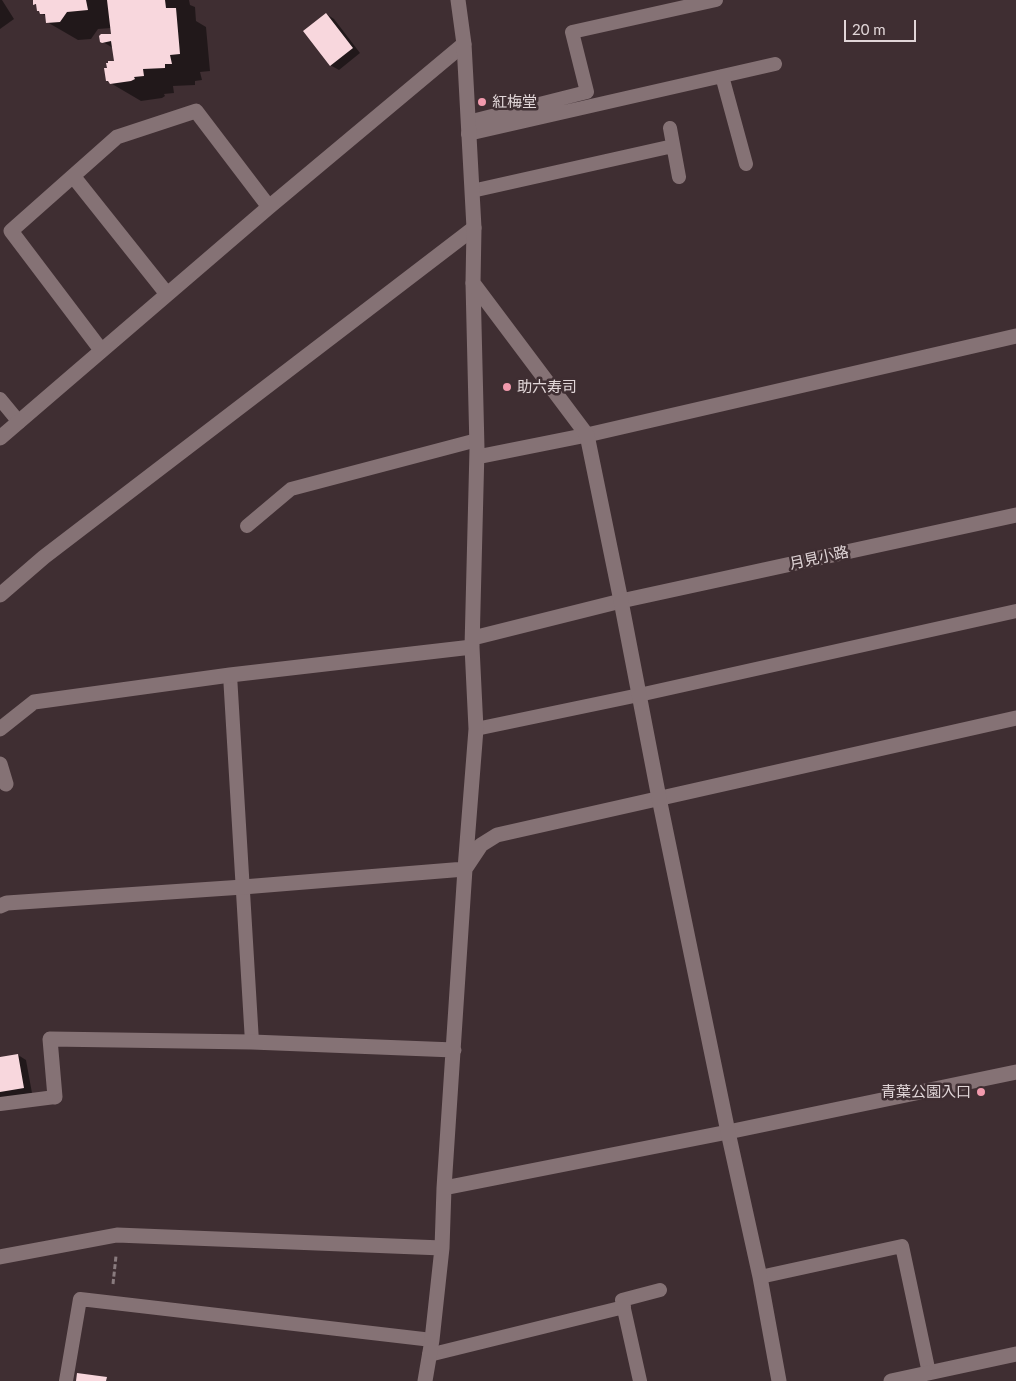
<!DOCTYPE html>
<html>
<head>
<meta charset="utf-8">
<style>
  body { margin:0 }
  #map { position:relative; width:1016px; height:1381px; overflow:hidden; background:#3f2e32; font-family:Lato,sans-serif }
  canvas { display:block }
  .scale { position:absolute; left:844px; top:20px; width:72px; height:22px; box-sizing:border-box; border:2px solid #e1d6d8; border-top:0; padding-left:6px; font-size:15px; line-height:18px; white-space:nowrap; color:#e1d6d8; -webkit-text-stroke:4px #3f2e32; paint-order:stroke }
</style>
</head>
<body>
<div id="map">
<canvas width="1016" height="1381"></canvas>
<div class="scale">20 m</div>
</div>
<script>
const c = document.querySelector('canvas').getContext('2d');
c.lineJoin = 'round';
function fillPath(path, color) { c.fillStyle = color; c.fill(path, 'evenodd'); }
const toPath = rows => new Path2D(rows.map(r => 'M' + r).join(''));
function stroke(path, color, width, dash) { c.strokeStyle = color; c.lineWidth = width; c.lineCap = dash ? 'butt' : 'round'; c.setLineDash(dash || []); c.stroke(path); }
function label(font, color, halo, rows, align = 'center') {
  c.font = font + ' Lato,"Noto Sans JP",sans-serif'; c.lineWidth = 5; c.setLineDash([]); c.textBaseline = 'middle'; c.strokeStyle = halo; c.fillStyle = color; for (const [text, x, y, turn = 0] of rows) {
    c.save(); c.translate(x, y); c.rotate((+turn || 0) * Math.PI / 180); c.textAlign = isNaN(turn) ? turn : align; if (halo) c.strokeText(text, 0, 0); c.fillText(text, 0, 0); c.restore();
  }
}
const shadow = toPath([
  [0,0,2,0,14,19,0,29],
  [34,0,189,0,190,5,195,7,196,21,206,27,210,71,200,72,202,80,195,81,195,85,173,86,174,93,164,94,165,96,162,98,141,101,107,81,115,62,113,48,103,42,112,35,111,28,98,29,91,39,78,40,47,22,47,17,41,13,38,6,34,4],
  [326,14,334,19,360,53,339,70,330,65],
  [18,1055,26,1060,32,1093,0,1098,0,1058]
]);
const building = toPath([
  [33,0,86,0,88,10,67,12,60,22,46,23,45,14,40,14,39,11,37,11,36,4,33,5],
  [107,0,165,0,166,8,176,8,180,54,170,55,172,64,165,64,165,68,143,69,144,76,134,77,135,79,131,81,110,84,108,81,106,81,104,68,107,68,106,63,108,63,108,61,114,61,111,41,102,43,100,42,99,36,101,34,111,34],
  [326,13,353,48,330,66,303,31],
  [18,1054,24,1088,0,1092,0,1057],
  [77,1373,107,1377,106,1381,76,1381]
]);
const path = toPath([
  [113,1284,116,1256]
]);
const lane = toPath([
  [722,76,746,164],
  [468,122,587,92,572,32,716,0],
  [670,128,679,177],
  [468,134,775,64],
  [472,191,673,146],
  [0,399,19,422],
  [247,526,291,489,477,440],
  [230,675,252,1042],
  [476,729,639,695,1016,611],
  [0,1104,55,1097],
  [760,1277,902,1246,929,1373],
  [429,1355,624,1307],
  [66,1381,80,1299,432,1340],
  [640,1381,622,1300,660,1290]
]);
const street = toPath([
  [73,176,167,294],
  [101,350,11,231,117,137,196,111,269,207],
  [0,438,269,207,464,44],
  [477,457,587,435,1016,336],
  [0,595,44,557,474,228],
  [473,638,621,601,1016,515],
  [0,729,34,702,230,675,472,647],
  [0,764,6,784],
  [0,906,7,903,243,887,465,869,481,845,497,835,1016,718],
  [55,1097,50,1039,252,1042,454,1050],
  [444,1188,728,1132,1016,1072],
  [0,1257,117,1235,442,1248],
  [425,1381,432,1340,442,1248,444,1188,465,869,476,729,472,647,477,449,473,283],
  [891,1381,1016,1354]
]);
const secondary = toPath([
  [458,0,464,44,474,228,473,283,587,435,621,601,659,798,728,1132,760,1277,779,1381]
]);
const markers = [
  [482,102,5,"#f29aad"],
  [507,387,5,"#f29aad"],
  [981,1092,5,"#f29aad"]
];
const poiNames = [
  ["紅梅堂",492,102],
  ["助六寿司",517,387],
  ["青葉公園入口",971,1092,"right"]
];
const streetNames = [
  ["月見小路",819,558,-12]
];
fillPath(shadow, '#0007');
fillPath(building, '#f8d7dd');
stroke(path, '#897b7e', 3, [5, 2.5]);
stroke(lane, '#857275', 14);
stroke(street, '#857275', 15);
stroke(secondary, '#857275', 15);
for (const [x, y, r, color] of markers) { const dot = new Path2D(); dot.arc(x, y, r, 0, 2 * Math.PI); c.fillStyle = color; c.fill(dot); stroke(dot, '#3f2e32', 2); }
label('15px', '#e1d6d8', '#3f2e32', poiNames, 'left');
label('15px', '#e1d6d8', '#3f2e32', streetNames);
</script>
</body>
</html>
